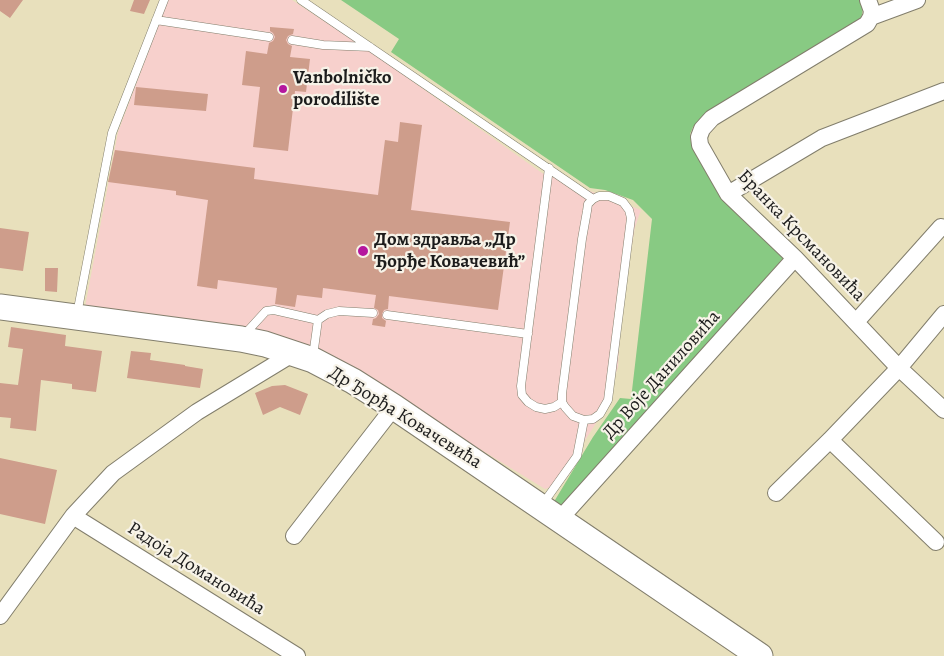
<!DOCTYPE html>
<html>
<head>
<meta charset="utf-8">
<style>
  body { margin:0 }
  canvas { display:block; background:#e8e0bc }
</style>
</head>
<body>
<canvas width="944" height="656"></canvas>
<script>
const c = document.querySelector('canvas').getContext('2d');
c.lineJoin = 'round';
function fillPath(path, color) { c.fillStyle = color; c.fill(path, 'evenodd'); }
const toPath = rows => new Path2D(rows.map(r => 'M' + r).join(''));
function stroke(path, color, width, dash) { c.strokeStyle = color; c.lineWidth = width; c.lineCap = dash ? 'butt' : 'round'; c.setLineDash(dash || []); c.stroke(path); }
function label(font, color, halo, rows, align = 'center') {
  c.font = font + ' Alegreya,serif'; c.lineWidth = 4.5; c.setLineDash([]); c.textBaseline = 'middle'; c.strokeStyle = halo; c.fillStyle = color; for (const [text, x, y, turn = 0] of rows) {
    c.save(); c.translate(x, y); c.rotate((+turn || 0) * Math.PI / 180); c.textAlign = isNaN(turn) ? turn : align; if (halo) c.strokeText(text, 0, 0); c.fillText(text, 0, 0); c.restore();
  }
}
const built = toPath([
  [168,0,292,0,371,52,542,173,641,210,635,227,627,274,620,329,618,367,602,414,556,485,545,489,408,405,384,389,85,307,118,132]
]);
const green = toPath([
  [341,0,860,0,863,8,862,15,859,21,704,115,693,127,690,134,691,143,719,191,786,255,560,510,552,505,593,437,620,398,631,399,652,219,633,200,605,190,590,188,391,52,399,39]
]);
const building = toPath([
  [0,0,23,0,10,18,0,11],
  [134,0,150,0,144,14,130,11],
  [270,27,294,29,293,34,288,36,286,40,288,44,292,46,290,57,310,59,306,92,295,91,288,151,253,147,260,87,242,85,246,51,267,54,269,43,273,41,275,37,273,33,270,31],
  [136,87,208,94,206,111,134,105],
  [400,122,422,125,411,210,510,222,498,310,389,296,388,309,384,310,382,314,382,318,386,321,385,327,372,325,373,319,376,318,379,314,378,310,374,308,376,295,323,288,322,298,297,295,295,307,275,304,277,288,218,280,217,289,197,286,208,200,176,195,176,191,108,182,115,150,255,168,254,179,378,195,385,140,398,142],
  [0,228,29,232,23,271,0,268],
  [45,268,58,268,57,292,45,291],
  [11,327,66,335,65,346,102,351,96,392,72,389,72,384,41,380,36,431,10,428,11,418,0,417,0,383,18,385,23,349,8,347],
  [131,351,151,353,150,360,185,365,185,366,203,369,200,388,127,378],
  [285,385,308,394,300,415,280,407,263,415,255,393,272,386],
  [0,458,57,470,45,524,0,514]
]);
const service = toPath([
  [301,0,593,199,599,196,609,196,623,202,629,210,631,218,608,400,600,414,593,419,584,420,577,456,542,505],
  [156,20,269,37],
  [292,40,323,45,370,47],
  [549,168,521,386,522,395,528,402,536,407,545,409,554,407,562,402],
  [77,314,112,133,164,0],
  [387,315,528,334],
  [244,335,266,311,274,310,318,320,327,314,339,311,373,313],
  [313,356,318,320],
  [584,420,573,416,565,407,562,402,562,394,582,239,587,211,588,204,593,199]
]);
const minor = toPath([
  [868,0,872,11,871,17,867,24,712,118,702,129,699,137,700,145,728,194,795,258,899,368,944,410],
  [871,17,917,0],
  [728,194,822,138,944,91],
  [856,322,941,227],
  [830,440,936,542],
  [776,493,830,440,899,368,944,314],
  [73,516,297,656],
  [559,520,795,258],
  [294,536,394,407],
  [0,616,73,516,113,473,197,412,294,353]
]);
const primary = toPath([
  [0,307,241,339,265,344,313,360,353,381,394,407,760,656]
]);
const markers = [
  [283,89,5,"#b5179e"],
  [363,251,6,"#b5179e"]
];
const poiNames = [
  ["Vanbolničko",293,78],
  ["porodilište",293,100],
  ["Дом здравља „Др",374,240],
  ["Ђорђе Ковачевић”",374,262]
];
const streetNames = [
  ["Бранка Крсмановића",801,236,46],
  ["Др Воје Даниловића",662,375,-48],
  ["Др Ђорђа Ковачевића",405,418,32],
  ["Радоја Домановића",196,569,32]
];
fillPath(built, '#f7d0cc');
fillPath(green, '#88ca83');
fillPath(building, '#ce9d8b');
stroke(service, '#827e6c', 9);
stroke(minor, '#827e6c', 18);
stroke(primary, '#827e6c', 27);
stroke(service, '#fff', 8);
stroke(minor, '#fff', 16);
stroke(primary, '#fff', 25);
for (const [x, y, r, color] of markers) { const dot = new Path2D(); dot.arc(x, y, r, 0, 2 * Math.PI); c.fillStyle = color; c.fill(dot); stroke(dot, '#f7f3e8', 2); }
label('bold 19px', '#1c1c1c', '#f7f3e8', poiNames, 'left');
label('19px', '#1c1c1c', '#f7f3e8', streetNames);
</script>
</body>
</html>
